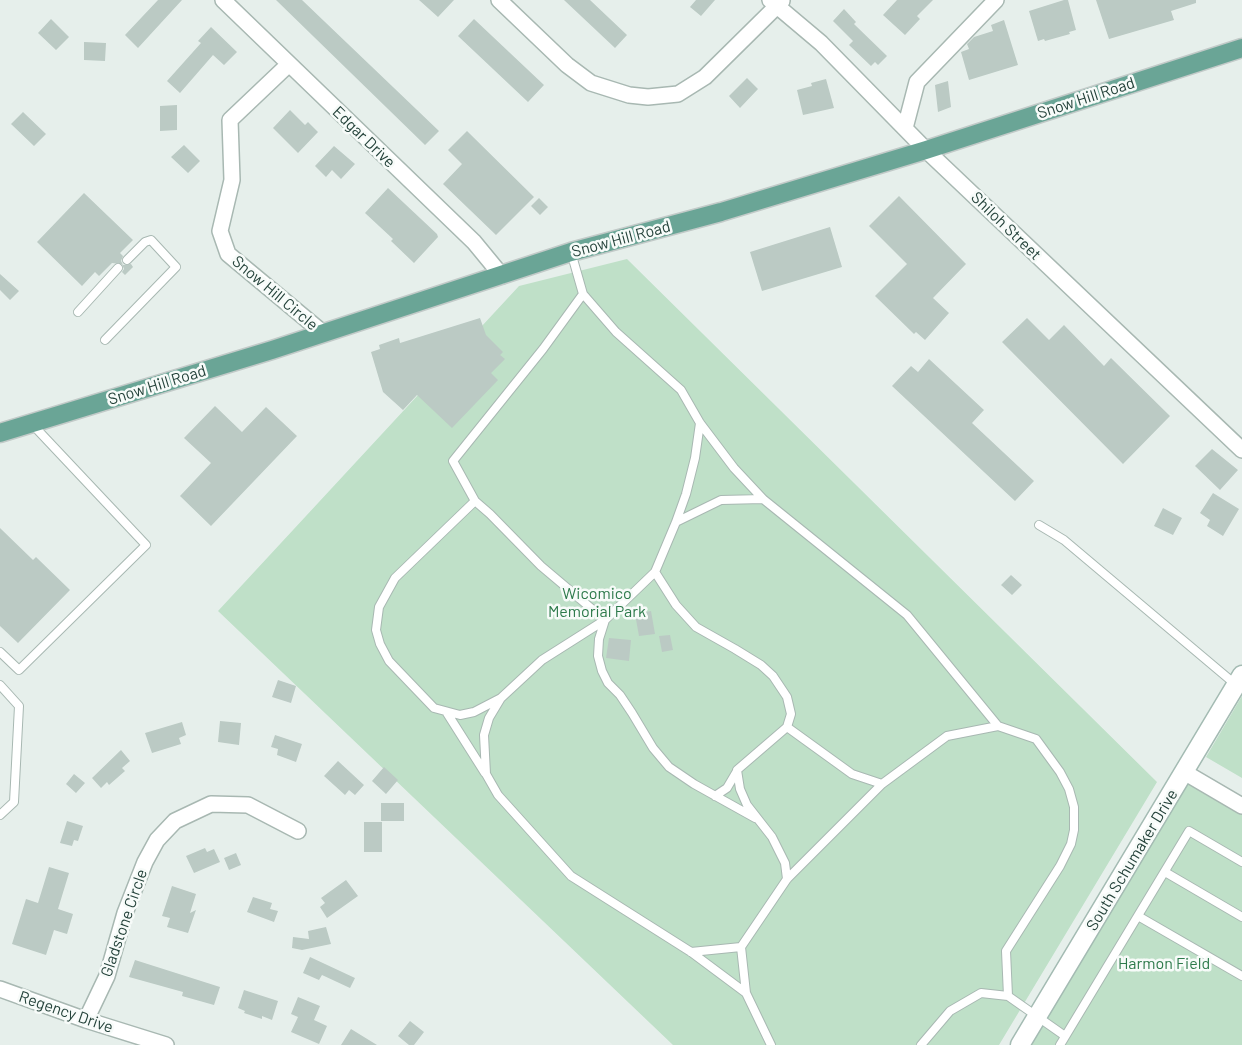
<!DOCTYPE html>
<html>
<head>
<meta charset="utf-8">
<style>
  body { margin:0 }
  canvas { display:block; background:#e6efeb }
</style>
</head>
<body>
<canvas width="1242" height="1045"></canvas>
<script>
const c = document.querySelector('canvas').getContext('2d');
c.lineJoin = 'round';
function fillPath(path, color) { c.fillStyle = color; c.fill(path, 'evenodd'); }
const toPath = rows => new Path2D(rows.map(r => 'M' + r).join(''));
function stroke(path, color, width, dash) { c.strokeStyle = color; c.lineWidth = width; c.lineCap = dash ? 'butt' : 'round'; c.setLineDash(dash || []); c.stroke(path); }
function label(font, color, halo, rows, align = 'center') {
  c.font = font + ' Barlow,sans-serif'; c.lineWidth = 5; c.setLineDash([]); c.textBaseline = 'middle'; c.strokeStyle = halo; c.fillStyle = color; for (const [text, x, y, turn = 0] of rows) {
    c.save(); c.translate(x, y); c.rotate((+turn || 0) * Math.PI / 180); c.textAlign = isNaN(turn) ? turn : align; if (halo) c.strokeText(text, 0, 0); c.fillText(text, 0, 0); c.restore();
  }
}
const green = toPath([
  [627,259,1157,782,999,1045,673,1045,218,611,519,286],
  [1242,696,1242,778,1206,757],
  [1184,772,1242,804,1242,1045,1026,1045]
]);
const building = toPath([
  [158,0,182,0,138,48,125,35],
  [276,0,302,0,439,131,425,145],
  [419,0,454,0,438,17],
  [564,0,590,0,627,35,615,48],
  [696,0,715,0,701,16,690,7],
  [897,0,933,0,917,16,920,19,905,35,883,15],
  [1064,0,1068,0,1076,30,1069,32,1070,34,1045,41,1044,39,1038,41,1029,11],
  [1096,0,1196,0,1196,3,1171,11,1174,20,1109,39],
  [844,9,856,22,854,24,887,56,878,65,875,62,871,66,849,45,853,41,833,21],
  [51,19,69,37,56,50,38,33],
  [474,19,544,85,528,102,458,36],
  [1004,20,1018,65,969,80,961,52,969,49,967,44,974,37,993,31,991,25],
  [211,27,237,52,224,65,213,55,180,93,167,81,201,43,198,41],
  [84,42,106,43,105,61,84,60],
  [747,78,758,89,740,108,729,96],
  [826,79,834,108,803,115,797,90,812,86,811,83],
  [948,81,951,107,938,112,935,85],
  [177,105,177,130,160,131,160,106],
  [290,110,305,125,308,122,318,132,298,153,273,128],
  [23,112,46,134,34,146,11,124],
  [467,131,534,197,496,235,443,184,462,164,448,150],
  [184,145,200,161,188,173,171,157],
  [334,146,355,164,341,179,332,170,326,177,315,166],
  [388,188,437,234,438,237,414,263,391,241,393,239,365,213],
  [84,193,133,240,120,253,123,256,121,261,123,265,131,264,133,267,125,275,122,272,124,269,122,264,112,263,99,276,95,272,82,286,37,242],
  [899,196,966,264,933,298,949,313,925,340,916,332,914,334,875,296,907,264,869,226],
  [539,198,548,207,540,215,531,206],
  [830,227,842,267,762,291,750,252],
  [0,274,19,291,10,300,0,290],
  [480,318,486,335,503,352,500,355,505,359,491,373,498,380,452,428,417,395,403,410,383,392,371,352,380,349,379,345,399,338,400,343],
  [1027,318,1049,340,1064,325,1104,366,1111,358,1170,416,1123,464,1002,342],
  [929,359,984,410,972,423,1034,481,1015,501,892,386,911,366,918,372],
  [215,406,242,432,266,407,297,436,211,526,180,496,211,463,184,438],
  [1212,449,1238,470,1220,490,1195,466],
  [1213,493,1239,509,1223,536,1207,526,1210,520,1200,513],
  [1163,508,1182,518,1173,535,1154,526],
  [0,528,33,560,36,557,70,590,18,643,0,626],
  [1011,575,1022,585,1012,595,1001,585],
  [651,611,655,634,639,636,635,614],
  [670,635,673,650,662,652,659,636],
  [609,638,631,640,629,661,606,658],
  [278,680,296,686,291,703,272,697],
  [220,721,241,723,239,745,218,742],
  [182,722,186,735,179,738,181,744,152,753,145,733],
  [275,735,302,744,296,762,277,755,278,749,271,747],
  [121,750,130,761,122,768,125,771,109,785,107,782,101,788,92,778],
  [338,761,364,785,355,795,349,790,345,795,324,776],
  [384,767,398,780,386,794,372,781],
  [74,774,85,783,76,793,66,784],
  [381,803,404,803,404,821,381,821],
  [67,821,83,826,78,841,74,840,72,846,60,843],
  [364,822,382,822,382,852,364,852],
  [205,848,207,852,214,849,220,862,194,873,186,856],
  [236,853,241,865,229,870,224,858],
  [49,867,69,873,58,909,73,914,67,934,54,930,46,955,12,944,26,899,38,903],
  [346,880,358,896,327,918,320,907,325,903,321,898],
  [172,886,196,894,190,913,196,910,188,933,167,927,170,918,162,916],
  [253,897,272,903,270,909,278,911,274,922,247,912],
  [326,927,331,944,302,950,292,948,293,937,309,939,308,931],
  [310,957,355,978,350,988,322,975,319,980,303,973],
  [135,960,220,987,214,1005,182,996,183,992,129,977],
  [244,990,278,1001,272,1020,262,1016,262,1019,244,1013,245,1011,238,1008],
  [298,997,320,1006,314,1020,327,1026,319,1044,291,1032,298,1017,291,1014],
  [410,1021,424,1032,414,1045,409,1045,398,1036],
  [351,1029,377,1045,341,1045]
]);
const lane = toPath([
  [571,252,583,294,616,332,681,390,700,423,734,468,763,499],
  [583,294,543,349,453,461,475,501,490,514,541,566,605,620,599,639,598,656,602,671,608,683,620,695,632,713,653,748,669,767,694,784,755,818],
  [78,312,118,268],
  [105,340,176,267,151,240,145,242,127,260],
  [475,501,395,578,379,607,376,630,380,644,389,661,434,708,460,715,474,712,501,698],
  [676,522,686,494,695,458,700,423],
  [1039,525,1064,540,1235,684],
  [655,572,605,620,542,660,501,698,489,718,484,735,486,774,498,795,571,876,691,952,746,993,771,1045],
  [0,652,19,670,146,545,32,424],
  [0,685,19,706,14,802,0,815],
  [447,713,485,773],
  [787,727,791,714,787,697,773,676,761,665,735,649,696,627,676,605,655,572,676,522,721,500,763,499,907,615,998,726],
  [715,796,727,788,737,771],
  [1165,872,1242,917],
  [787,879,785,863,772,837,747,805,740,789,737,770,787,727,852,774,882,784],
  [1138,916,1242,976],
  [741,947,746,993],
  [691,952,741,947,787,879,882,784,947,736,998,726,1036,739,1060,772,1069,789,1074,807,1074,830,1071,844,1060,866,1006,951,1008,996,981,993,950,1011,921,1045],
  [1008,996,1065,1036],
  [1060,1045,1189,831,1242,862]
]);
const street = toPath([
  [223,0,474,242,502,276],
  [499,0,567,65,591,83,629,95,648,97,678,94,705,77,782,1],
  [770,0,821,43,926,150,1242,450],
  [289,64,230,120,232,180,220,231,228,254,323,333],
  [905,128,917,82,996,0],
  [1184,772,1242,806],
  [0,989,86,1020,166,1045],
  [86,1020,107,976,125,913,145,862,157,840,175,821,211,804,248,805,298,831]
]);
const secondary = toPath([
  [1020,1045,1242,675]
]);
const primary = toPath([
  [0,433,272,350,571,252,721,212,926,150,1242,48]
]);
const streetNames = [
  ["Snow Hill Road",1086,98,-18],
  ["Edgar Drive",364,137,44],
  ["Shiloh Street",1006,226,44],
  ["Snow Hill Road",621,239,-15],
  ["Snow Hill Circle",275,293,40],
  ["Snow Hill Road",157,385,-17],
  ["South Schumaker Drive",1132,860,-59],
  ["Gladstone Circle",124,923,-71],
  ["Regency Drive",66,1012,19]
];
const parkNames = [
  ["Wicomico",597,594],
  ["Memorial Park",597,612],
  ["Harmon Field",1164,964]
];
fillPath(green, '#bfe0c8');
fillPath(building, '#bbcac4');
stroke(lane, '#a8b8b2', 10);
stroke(street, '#a8b8b2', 18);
stroke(secondary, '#a4bbb3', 21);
stroke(primary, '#c2cac8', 21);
stroke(lane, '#fff', 8);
stroke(street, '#fff', 15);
stroke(secondary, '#fff', 18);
stroke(primary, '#6aa596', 18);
label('16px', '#24423a', '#f7fbf9', streetNames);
label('16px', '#2d7a4b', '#f7fbf9', parkNames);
</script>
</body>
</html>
